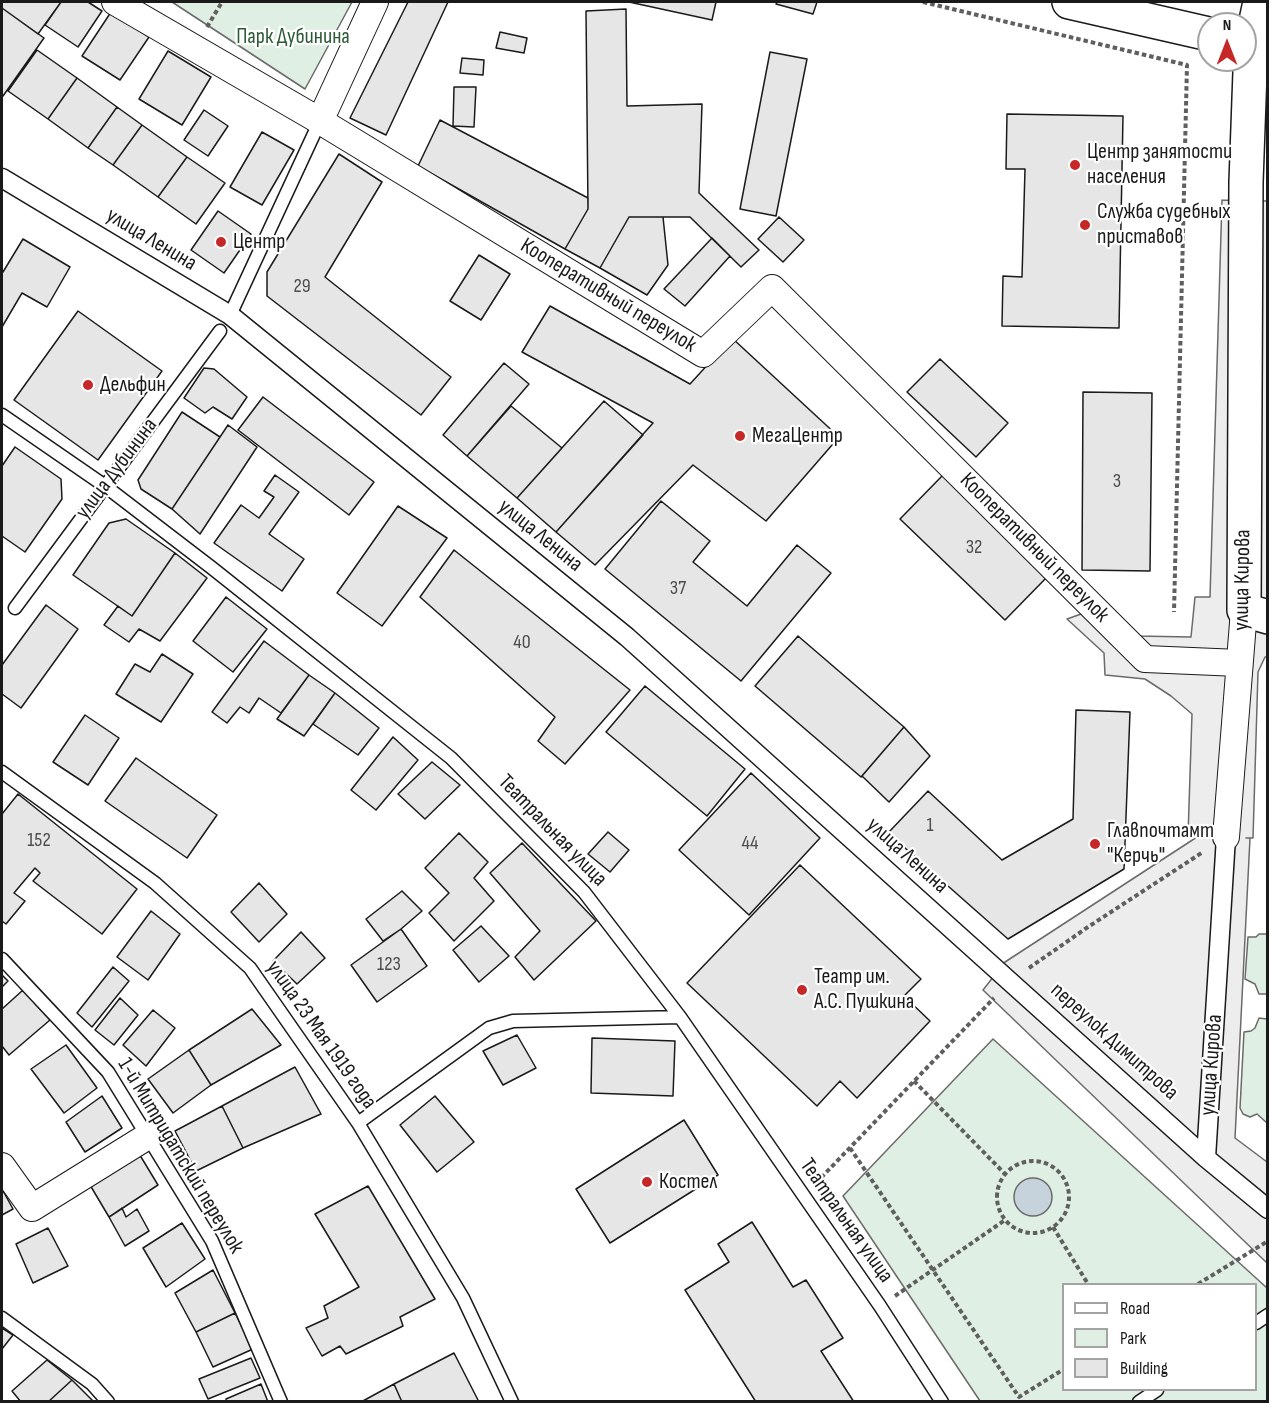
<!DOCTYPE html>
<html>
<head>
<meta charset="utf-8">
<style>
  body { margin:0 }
  #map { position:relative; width:1269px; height:1403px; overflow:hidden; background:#fff; font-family:"Sofia Sans Condensed",sans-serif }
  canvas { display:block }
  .frame { position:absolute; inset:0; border:3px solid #1a1a1a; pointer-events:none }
  .legend { position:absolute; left:1062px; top:1283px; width:195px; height:108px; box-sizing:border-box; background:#fff; border:2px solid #a3a3a3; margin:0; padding:8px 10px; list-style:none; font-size:18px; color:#1a1a1a }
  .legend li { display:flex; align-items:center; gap:12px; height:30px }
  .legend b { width:30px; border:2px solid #a3a3a3 }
  .north { position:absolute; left:1197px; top:12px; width:60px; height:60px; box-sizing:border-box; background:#fff; border:2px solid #a3a3a3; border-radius:50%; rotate:0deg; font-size:16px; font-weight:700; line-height:24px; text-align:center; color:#1a1a1a }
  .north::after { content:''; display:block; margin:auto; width:21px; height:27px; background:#c62828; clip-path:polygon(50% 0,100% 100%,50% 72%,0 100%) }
</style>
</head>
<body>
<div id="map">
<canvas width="1269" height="1403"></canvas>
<div class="frame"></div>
<ul class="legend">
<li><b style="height:8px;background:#fff"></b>Road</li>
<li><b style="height:16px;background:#e0efe3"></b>Park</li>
<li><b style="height:16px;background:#e6e6e6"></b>Building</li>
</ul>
<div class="north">N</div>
</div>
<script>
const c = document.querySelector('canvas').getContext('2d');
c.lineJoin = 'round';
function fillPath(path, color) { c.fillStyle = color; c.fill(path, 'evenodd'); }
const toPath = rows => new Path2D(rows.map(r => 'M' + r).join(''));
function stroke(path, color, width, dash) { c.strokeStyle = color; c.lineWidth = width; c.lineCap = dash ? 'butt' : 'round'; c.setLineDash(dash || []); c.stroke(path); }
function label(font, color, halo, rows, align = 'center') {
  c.font = font + ' "Sofia Sans Condensed",sans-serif'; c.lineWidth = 4.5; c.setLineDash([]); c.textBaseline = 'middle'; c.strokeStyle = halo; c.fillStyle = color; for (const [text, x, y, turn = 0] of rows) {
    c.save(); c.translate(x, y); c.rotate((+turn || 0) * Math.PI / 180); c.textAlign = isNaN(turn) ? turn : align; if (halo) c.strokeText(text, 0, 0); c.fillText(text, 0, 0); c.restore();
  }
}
const green = toPath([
  [172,2,352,2,305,89,172,2],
  [1259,934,1267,934,1267,994,1259,994,1255,984,1245,979,1248,937,1256,937,1259,934],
  [1259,1018,1267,1019,1267,1123,1257,1114,1250,1117,1243,1114,1240,1108,1244,1032,1251,1031,1255,1028,1259,1018],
  [993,1039,1267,1288,1267,1401,980,1401,843,1196,993,1039],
  [1064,1284,1256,1284,1256,1390,1064,1390,1064,1284]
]);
const parking = toPath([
  [1222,200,1267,201,1268,657,1265,657,1258,672,1253,838,1246,838,1250,838,1235,1138,1267,1162,1267,1263,983,990,1005,962,1197,837,1188,836,1192,714,1171,696,1145,679,1105,675,1104,653,1067,619,1098,608,1136,636,1191,637,1195,597,1210,597,1222,200]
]);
const water = toPath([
  '1014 1197a19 19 0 1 1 38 0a19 19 0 1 1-38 0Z'
]);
const building = toPath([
  [2,2,61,2,38,34,2,8,2,2],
  [61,2,88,2,102,11,78,47,45,25,61,2],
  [408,2,448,2,386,135,350,118,408,2],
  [629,2,716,2,712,20,629,2],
  [777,2,817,2,813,14,776,4,777,2],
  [2,8,44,38,3,96,2,95,2,8],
  [626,9,627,106,702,104,699,193,759,250,741,267,690,217,629,217,600,268,565,249,588,209,586,11,626,9],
  [111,12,149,37,120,80,82,56,111,12],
  [500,32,527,38,524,53,496,48,500,32],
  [37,50,77,78,48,119,8,91,37,50],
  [168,51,211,77,182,125,139,99,168,51],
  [770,52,807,59,776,216,740,209,770,52],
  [462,58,484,60,483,75,460,73,462,58],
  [77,78,117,107,88,148,48,119,77,78],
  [454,87,476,87,474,127,453,126,454,87],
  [117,107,142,125,113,165,88,148,117,107],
  [204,110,228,126,208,156,184,140,204,110],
  [1007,114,1123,116,1119,328,1002,326,1003,276,1022,277,1025,169,1006,169,1007,114],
  [440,120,588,198,588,209,565,249,418,166,440,120],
  [142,125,187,157,158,197,113,165,142,125],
  [262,132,294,150,262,205,230,187,262,132],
  [339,154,382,182,325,277,451,377,421,415,267,296,267,272,339,154],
  [187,157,225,183,196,224,158,197,187,157],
  [218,211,251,234,224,273,191,250,218,211],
  [629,217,663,217,668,265,647,295,600,268,629,217],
  [779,217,804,240,783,262,758,239,779,217],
  [712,238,730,256,685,306,664,289,712,238],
  [23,239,70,267,47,307,22,293,2,327,2,271,3,272,23,239],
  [479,255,510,274,481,320,450,301,479,255],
  [550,306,690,384,732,338,839,437,766,521,693,465,595,565,556,532,653,423,522,352,550,306],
  [78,311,162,371,98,460,14,400,78,311],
  [940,359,1008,423,976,457,907,392,940,359],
  [504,363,529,384,467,456,443,435,504,363],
  [204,368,214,369,247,397,232,419,213,407,205,413,184,398,204,368],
  [1083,392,1152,393,1150,571,1082,570,1083,392],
  [263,397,374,482,349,515,238,430,263,397],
  [604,401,643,435,556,532,517,498,604,401],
  [511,406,562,448,517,498,467,456,511,406],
  [182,412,220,437,172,509,141,489,138,480,182,412],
  [228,425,257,447,200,534,172,509,228,425],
  [15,447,61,479,62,499,25,552,2,536,2,466,15,447],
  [275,475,299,492,269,534,304,559,282,591,214,543,241,505,259,518,274,497,264,491,275,475],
  [943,475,1048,576,1005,620,900,519,943,475],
  [661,501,710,541,693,562,747,606,797,545,831,573,741,681,605,569,661,501],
  [398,506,447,538,382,626,337,593,398,506],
  [126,519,175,553,132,616,73,575,109,523,126,519],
  [454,550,630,690,565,764,538,741,555,717,420,597,454,550],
  [175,553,207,578,160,641,139,629,129,642,104,625,118,606,132,616,175,553],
  [226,597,267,629,233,672,193,641,226,597],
  [46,605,78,629,21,708,2,694,2,665,46,605],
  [798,636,904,727,861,777,755,686,798,636],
  [264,641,309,675,281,713,259,698,249,713,240,707,227,723,212,712,264,641],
  [162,654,193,674,161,722,116,694,135,664,150,672,162,654],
  [309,675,335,693,304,736,277,719,309,675],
  [645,686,745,769,707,816,606,732,645,686],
  [335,693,379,728,358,755,313,724,335,693],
  [1076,710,1130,712,1124,869,1008,939,888,833,928,791,1002,860,1073,819,1076,710],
  [85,715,119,738,88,785,53,762,85,715],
  [904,727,930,756,889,802,862,776,904,727],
  [393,737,418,760,376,810,351,790,393,737],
  [136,758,217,815,187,858,105,801,136,758],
  [432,762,460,785,425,819,398,794,432,762],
  [751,773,820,838,749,915,679,850,751,773],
  [18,794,137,889,102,934,33,881,40,873,35,868,14,893,25,901,6,924,2,921,2,814,18,794],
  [608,832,629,850,610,872,588,854,608,832],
  [459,833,488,862,474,878,494,901,454,941,429,913,449,893,425,868,459,833],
  [522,843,596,921,534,980,515,957,540,931,490,873,522,843],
  [800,865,921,979,904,996,930,1021,857,1098,840,1081,817,1106,687,983,800,865],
  [259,883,287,914,259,942,231,912,259,883],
  [402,891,422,911,401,929,383,941,366,919,402,891],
  [151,911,180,934,148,980,117,957,151,911],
  [481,926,509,956,479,982,453,950,481,926],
  [401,929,427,966,377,1002,351,965,401,929],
  [301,932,325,958,297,984,273,961,301,932],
  [113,967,129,981,92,1027,77,1013,113,967],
  [2,975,8,981,2,987,2,975],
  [23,990,50,1020,9,1055,2,1046,2,1009,23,990],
  [120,998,138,1015,114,1045,95,1030,120,998],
  [252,1009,281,1045,211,1085,189,1050,252,1009],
  [153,1010,175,1028,146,1066,123,1045,153,1010],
  [517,1035,536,1068,503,1085,483,1051,517,1035],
  [592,1038,675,1041,673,1096,591,1093,592,1038],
  [66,1045,97,1088,64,1113,31,1069,66,1045],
  [189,1050,211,1085,173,1113,148,1079,189,1050],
  [295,1067,321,1114,243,1148,222,1106,295,1067],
  [102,1096,122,1128,85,1152,66,1122,102,1096],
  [435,1096,474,1142,437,1172,400,1125,435,1096],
  [222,1106,243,1148,196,1171,175,1131,222,1106],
  [684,1120,718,1175,610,1243,576,1189,684,1120],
  [138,1152,158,1185,109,1217,90,1185,138,1152],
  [368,1186,435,1299,400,1317,403,1326,346,1354,340,1346,322,1356,306,1328,328,1318,324,1306,359,1287,315,1214,368,1186],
  [2,1189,13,1209,2,1215,2,1189],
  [122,1208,126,1217,137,1209,149,1231,125,1246,109,1217,122,1208],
  [752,1222,793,1287,806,1280,843,1338,821,1351,854,1402,756,1402,685,1290,729,1262,718,1244,752,1222],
  [182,1223,205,1259,166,1287,143,1248,182,1223],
  [48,1228,68,1266,33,1283,16,1244,48,1228],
  [213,1270,235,1313,196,1332,175,1293,213,1270],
  [235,1313,253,1349,213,1367,196,1332,235,1313],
  [2,1328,13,1335,2,1349,2,1328],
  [454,1353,479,1402,402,1402,394,1384,454,1353],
  [251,1358,260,1378,208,1399,199,1379,251,1358],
  [47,1360,72,1380,48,1402,21,1402,12,1391,47,1360],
  [72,1380,94,1402,48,1402,72,1380],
  [261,1384,268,1402,226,1402,226,1399,261,1384],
  [394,1384,402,1402,361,1402,394,1384]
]);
const path = toPath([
  [923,2,1187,65,1174,612],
  [207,27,222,2],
  [1029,968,1088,927,1203,852],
  [914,1081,1005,1174],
  [850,1148,1019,1397,1064,1369],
  '997 1197a36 36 0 1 1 72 0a36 36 0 1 1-72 0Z',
  [816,1183,994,998],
  [1053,1227,1088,1284],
  [1198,1284,1268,1241],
  [895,1296,1005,1220]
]);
const service = toPath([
  [230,315,320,121],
  [2,415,105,486,212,568,451,758,584,892,680,1017,880,1306,942,1402],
  [15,608,220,331],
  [2,772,155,883,250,968,358,1123,463,1298,512,1402],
  [2,959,108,1072,212,1241,281,1402],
  [358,1123,489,1028,513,1021,680,1017],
  [2,1318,92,1384,108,1402],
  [1256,1323,1268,1315],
  [1139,1402,1157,1390]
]);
const pedestrian = toPath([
  [2,178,230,315,627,637,1206,1158,1268,1209],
  [1206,1158,1226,837]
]);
const minor = toPath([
  [115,2,320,121,703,354,772,288,1145,659,1239,663],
  [320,121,375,2],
  [1226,837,1244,610],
  [2,1166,32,1208,148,1136]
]);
const secondary = toPath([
  [1069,2,1209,34],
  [1260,2,1251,44,1246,182,1244,610,1268,617]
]);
const markers = [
  [1075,165,6,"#c62828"],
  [1085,225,6,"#c62828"],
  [221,242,6,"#c62828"],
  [88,385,6,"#c62828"],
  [740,436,6,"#c62828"],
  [1095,844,6,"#c62828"],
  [802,990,6,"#c62828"],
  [647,1182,6,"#c62828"]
];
const numberNames = [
  ["29",302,287],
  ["3",1117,482],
  ["32",974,548],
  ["37",678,589],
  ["40",522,643],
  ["1",930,826],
  ["152",39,841],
  ["44",750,844],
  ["123",389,965]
];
const parkNames = [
  ["Парк Дубинина",293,37]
];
const poiNames = [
  ["Центр занятости",1087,152],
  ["населения",1087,177],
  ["Служба судебных",1097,212],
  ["приставов",1097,237],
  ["Центр",233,242],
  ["Дельфин",100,385],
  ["МегаЦентр",752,436],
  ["Главпочтамт",1107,831],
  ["\"Керчь\"",1107,856],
  ["Театр им.",814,977],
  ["А.С. Пушкина",814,1002],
  ["Костел",659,1182]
];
const streetNames = [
  ["улица Ленина",151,240,31],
  ["Кооперативный переулок",608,296,31],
  ["улица Дубинина",117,469,-53],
  ["улица Ленина",540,536,39],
  ["Кооперативный переулок",1034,548,45],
  ["улица Кирова",1243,580,-89],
  ["Театральная улица",552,831,46],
  ["улица Ленина",907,856,42],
  ["улица 23 Мая 1919 года",321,1035,55],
  ["переулок Димитрова",1114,1042,42],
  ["улица Кирова",1212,1065,-86],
  ["1-й Митридатский переулок",180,1156,59],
  ["Театральная улица",846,1221,55]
];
fillPath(green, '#e0efe3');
stroke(green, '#6a6a6a', 1.5);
fillPath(parking, '#ededed');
stroke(parking, '#6a6a6a', 1.5);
fillPath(water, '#c6d2dc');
stroke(water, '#6a6a6a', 1.5);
fillPath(building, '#e6e6e6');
stroke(building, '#1a1a1a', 1.5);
stroke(service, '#1a1a1a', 15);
stroke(pedestrian, '#1a1a1a', 21);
stroke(minor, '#1a1a1a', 28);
stroke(secondary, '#1a1a1a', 36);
stroke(path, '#5f5f5f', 4, [4.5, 3]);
stroke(service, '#fff', 12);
stroke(pedestrian, '#fff', 18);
stroke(minor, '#fff', 26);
stroke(secondary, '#fff', 33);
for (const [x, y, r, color] of markers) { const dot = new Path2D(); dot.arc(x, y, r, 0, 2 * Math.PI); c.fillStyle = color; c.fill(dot); stroke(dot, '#fff', 2); }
label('20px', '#4d4d4d', null, numberNames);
label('22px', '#2b5a34', '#fff', parkNames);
label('22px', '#1a1a1a', '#fff', poiNames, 'left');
label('22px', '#1a1a1a', '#fff', streetNames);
</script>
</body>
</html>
